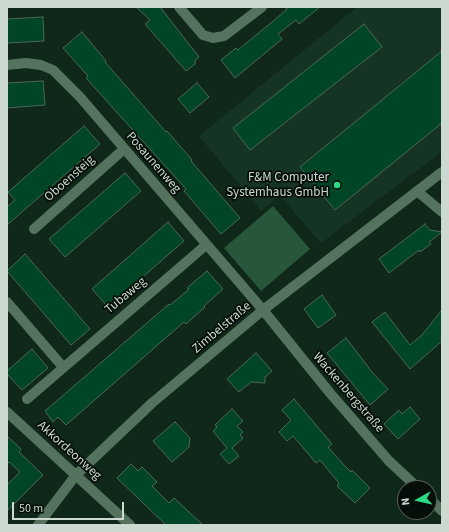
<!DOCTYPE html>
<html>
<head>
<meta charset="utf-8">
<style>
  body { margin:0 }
  #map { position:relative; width:449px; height:532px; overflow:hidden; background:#102819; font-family:"Source Sans 3",sans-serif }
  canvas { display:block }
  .frame { position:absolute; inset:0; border:8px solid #cbd9d0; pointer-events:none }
  .north { position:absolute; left:397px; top:480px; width:40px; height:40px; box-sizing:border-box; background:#050e08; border:1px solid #545f58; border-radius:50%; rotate:262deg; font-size:11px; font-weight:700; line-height:16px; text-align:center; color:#cbd9d0 }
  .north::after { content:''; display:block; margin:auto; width:14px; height:18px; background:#2dd884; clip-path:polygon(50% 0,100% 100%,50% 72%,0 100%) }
  .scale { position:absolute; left:12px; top:502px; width:112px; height:18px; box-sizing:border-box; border:2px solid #cbd9d0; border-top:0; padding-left:5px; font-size:12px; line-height:14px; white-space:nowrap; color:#cbd9d0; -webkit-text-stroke:3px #050e08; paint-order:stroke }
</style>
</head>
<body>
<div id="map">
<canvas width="449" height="532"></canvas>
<div class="frame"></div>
<div class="north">N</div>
<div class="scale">50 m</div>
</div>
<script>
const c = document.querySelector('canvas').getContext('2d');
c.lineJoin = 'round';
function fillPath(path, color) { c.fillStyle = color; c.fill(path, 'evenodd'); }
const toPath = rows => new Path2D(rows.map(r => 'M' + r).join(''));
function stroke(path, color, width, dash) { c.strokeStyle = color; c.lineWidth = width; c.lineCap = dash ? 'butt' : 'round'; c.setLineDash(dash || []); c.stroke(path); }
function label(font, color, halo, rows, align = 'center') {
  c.font = font + ' "Source Sans 3",sans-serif'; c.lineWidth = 3.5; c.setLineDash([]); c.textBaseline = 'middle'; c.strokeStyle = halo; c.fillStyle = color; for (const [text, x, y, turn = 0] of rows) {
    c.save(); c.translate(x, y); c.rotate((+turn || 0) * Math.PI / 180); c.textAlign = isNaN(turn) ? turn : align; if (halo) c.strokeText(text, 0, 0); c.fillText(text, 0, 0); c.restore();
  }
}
const built = toPath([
  [357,7,442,7,442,152,321,243,280,196,261,211,199,136]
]);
const green = toPath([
  [273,206,310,249,261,291,224,248]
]);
const building = toPath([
  [136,7,160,7,199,57,195,60,195,64,186,71,145,24,150,20,136,7],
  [285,7,320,7,299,24,296,20,278,34,282,39,235,78,221,60,236,48,238,50,278,17,287,9,285,7],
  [43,17,44,41,7,43,7,19,43,17],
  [364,24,382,47,250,150,233,128,364,24],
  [82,32,106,61,105,62,166,132,167,131,192,160,191,161,240,218,221,234,184,191,186,189,86,78,88,76,63,48,82,32],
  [442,51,442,123,335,210,300,167,442,51],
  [43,81,45,105,7,108,7,83,43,81],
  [197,83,209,97,190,113,178,99,197,83],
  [84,126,100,144,7,225,7,207,15,200,8,192,84,126],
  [125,173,141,191,65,257,49,239,125,173],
  [168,222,184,241,108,307,92,289,168,222],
  [425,224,430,230,442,232,429,242,431,244,420,252,419,250,389,273,379,259,425,224],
  [25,254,90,329,71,345,7,271,25,254],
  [207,271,223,289,204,306,205,307,186,324,184,322,66,425,58,417,53,422,45,411,169,304,170,305,180,297,189,289,187,288,207,271],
  [322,295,336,315,318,328,304,309,322,295],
  [442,310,442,341,410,369,372,322,385,312,410,345,422,335,442,310],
  [346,338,372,372,388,389,370,405,327,353,346,338],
  [32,349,48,368,22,390,7,374,7,371,32,349],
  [256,353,272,371,265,377,265,383,251,382,239,392,227,379,256,353],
  [294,399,332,444,328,447,341,462,351,472,352,470,370,488,355,503,337,486,339,483,320,460,316,463,293,436,287,441,279,432,291,420,282,410,294,399],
  [410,407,420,419,398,439,384,424,399,410,402,414,410,407],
  [232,409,243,421,237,426,243,432,240,435,243,438,232,448,239,456,229,464,220,454,227,448,213,431,217,427,215,425,232,409],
  [175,422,190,438,189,447,172,462,153,441,175,422],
  [7,436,21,449,19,452,43,475,7,511,7,485,20,472,9,462,7,464,7,436],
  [131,464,138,471,142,467,157,482,152,486,169,503,174,498,203,525,166,525,117,478,131,464]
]);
const minor = toPath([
  [179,7,203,35,213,38,224,36,262,7],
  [7,65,26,63,41,65,53,70,80,97,263,310,330,393,389,461,418,488],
  [417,191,442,212],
  [34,229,124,149],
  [7,302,63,367],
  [27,399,206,245],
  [7,412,130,525],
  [429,498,442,511],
  [38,525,76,475,152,403,263,310,442,172]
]);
const markers = [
  [337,185,4,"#2dd884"]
];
const streetNames = [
  ["Posaunenweg",153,163,49],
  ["Oboensteig",70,179,-42],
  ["Tubaweg",126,296,-40],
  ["Zimbelstraße",222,328,-40],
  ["Wackenbergstraße",348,393,49],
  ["Akkordeonweg",69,451,42]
];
const poiNames = [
  ["F&M Computer",329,178],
  ["Systemhaus GmbH",329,193]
];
fillPath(built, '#163423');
fillPath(green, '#27563a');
fillPath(building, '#004525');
stroke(building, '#4e6757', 1);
stroke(minor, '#54725e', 10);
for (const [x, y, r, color] of markers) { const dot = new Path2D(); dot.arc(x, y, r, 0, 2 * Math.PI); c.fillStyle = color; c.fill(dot); stroke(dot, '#050e08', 1.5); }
label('13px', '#cbd9d0', '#050e08', streetNames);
label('13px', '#cbd9d0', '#050e08', poiNames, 'right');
</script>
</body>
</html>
